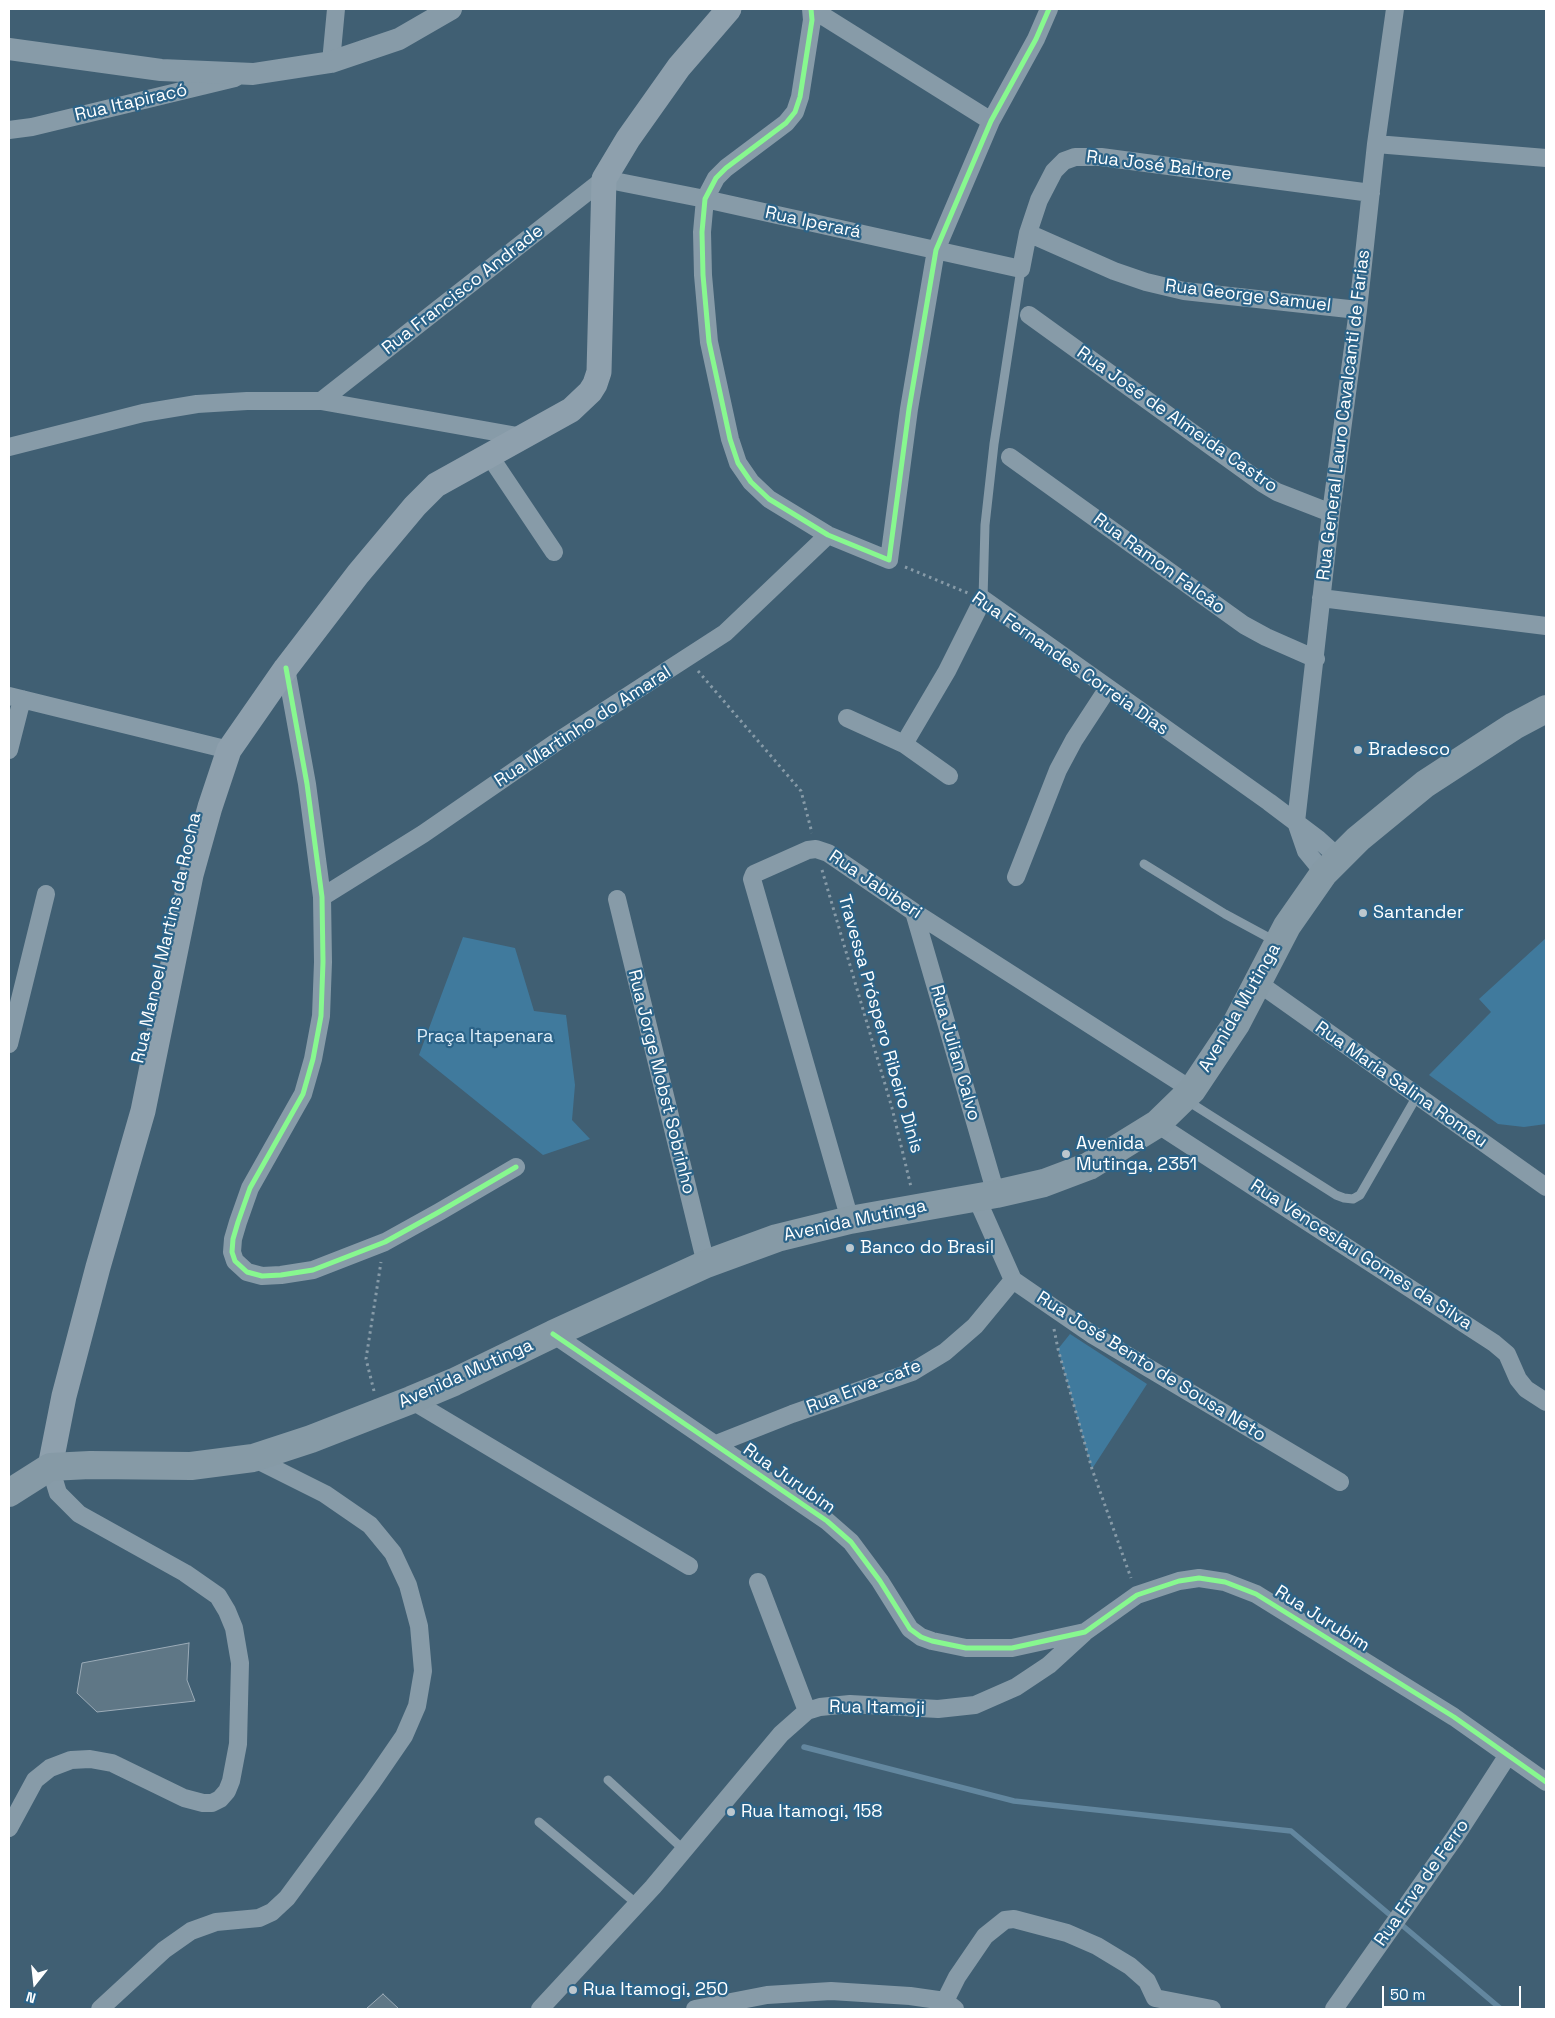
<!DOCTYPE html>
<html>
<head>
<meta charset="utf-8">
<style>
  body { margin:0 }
  #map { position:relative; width:1555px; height:2018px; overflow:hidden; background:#405f73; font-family:"Space Grotesk",sans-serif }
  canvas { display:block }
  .frame { position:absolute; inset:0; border:10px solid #fff; pointer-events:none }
  .north { position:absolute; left:10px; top:1958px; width:50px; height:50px; -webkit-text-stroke:4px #2b6388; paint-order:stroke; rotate:196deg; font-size:14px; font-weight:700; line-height:20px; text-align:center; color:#fff }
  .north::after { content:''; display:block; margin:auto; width:18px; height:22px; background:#fff; clip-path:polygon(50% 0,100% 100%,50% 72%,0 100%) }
  .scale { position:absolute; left:1382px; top:1986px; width:139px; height:22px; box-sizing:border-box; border:2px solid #fff; border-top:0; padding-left:6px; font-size:15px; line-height:18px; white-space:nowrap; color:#fff; -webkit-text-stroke:4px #2b6388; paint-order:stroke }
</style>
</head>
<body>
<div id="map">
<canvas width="1555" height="2018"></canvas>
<div class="frame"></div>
<div class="north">N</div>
<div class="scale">50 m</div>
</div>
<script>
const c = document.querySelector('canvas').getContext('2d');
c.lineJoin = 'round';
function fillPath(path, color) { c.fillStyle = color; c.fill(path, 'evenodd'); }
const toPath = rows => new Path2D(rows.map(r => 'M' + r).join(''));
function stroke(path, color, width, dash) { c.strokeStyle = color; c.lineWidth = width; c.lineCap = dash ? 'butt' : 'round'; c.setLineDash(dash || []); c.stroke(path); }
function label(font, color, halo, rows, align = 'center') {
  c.font = font + ' "Space Grotesk",sans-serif'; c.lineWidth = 4.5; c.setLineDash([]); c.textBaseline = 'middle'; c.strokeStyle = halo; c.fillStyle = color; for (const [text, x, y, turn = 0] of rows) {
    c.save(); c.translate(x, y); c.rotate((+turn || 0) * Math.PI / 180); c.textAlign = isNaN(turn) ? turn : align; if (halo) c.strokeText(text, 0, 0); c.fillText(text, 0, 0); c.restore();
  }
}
const green = toPath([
  [463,937,515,948,534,1011,566,1015,575,1085,572,1120,590,1139,543,1155,419,1055],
  [1546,938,1546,1124,1524,1127,1498,1124,1429,1075,1491,1012,1479,999],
  [1070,1334,1147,1384,1092,1469,1058,1349]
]);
const stream = toPath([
  [804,1747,1014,1801,1291,1831,1501,2009]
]);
const building = toPath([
  [189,1643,187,1680,195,1701,97,1712,77,1693,82,1663,189,1643],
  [383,1994,399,2009,366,2009,383,1994]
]);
const path = toPath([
  [905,567,968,593],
  [698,671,801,791,812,833],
  [822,870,892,1108,911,1187],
  [1054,1329,1058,1349,1092,1469,1131,1578],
  [374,1391,366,1359,381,1262]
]);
const service = toPath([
  [983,599,985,525,994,444,1021,269],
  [1144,864,1225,914,1275,941],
  [1186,1100,1336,1195,1344,1198,1353,1199,1360,1195,1417,1096],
  [608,1780,683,1849],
  [539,1822,637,1904]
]);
const minor = toPath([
  [811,9,812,20,800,97,795,112,786,123,726,168,716,178,705,199,702,232,703,275,709,342,730,439,738,463,751,482,769,499,828,535,889,560,909,409,936,250,991,121,1036,39,1049,9],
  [812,9,991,121],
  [331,62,336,9],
  [9,130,32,127,235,78],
  [1376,144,1546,158],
  [1028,233,1114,271,1146,282,1184,291,1358,310],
  [1029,315,1262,483,1277,492,1331,513],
  [321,401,604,179,705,199,1021,269,1028,233,1039,200,1054,171,1064,161,1075,157,1101,157,1371,193],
  [9,447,143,413,197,404,247,401,321,401,523,437],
  [489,455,554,552],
  [1010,457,1244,625,1266,637,1316,659],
  [1321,598,1546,626],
  [286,668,307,784,322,897,323,962,321,1016,313,1059,303,1094,250,1188,238,1222,233,1239,232,1252,235,1261,247,1272,262,1276,281,1275,313,1270,385,1242,439,1212,516,1167],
  [9,696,229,750],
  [847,718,904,744,949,776],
  [904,744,947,671,983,599,1269,802,1318,839,1339,858],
  [9,750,22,699],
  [1324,873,1306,851,1296,822,1331,513,1358,310,1376,144,1395,9],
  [1016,877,1058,770,1074,740,1108,688],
  [322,897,423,834,555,743,725,633,828,535],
  [617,899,706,1264],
  [914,912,996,1194],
  [1257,982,1546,1187],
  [9,1044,46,894],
  [1157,1124,1494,1343,1507,1354,1518,1379,1526,1389,1546,1402],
  [977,1199,1013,1280,1093,1335,1340,1482],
  [850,1220,752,879,754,874,808,850,816,849,828,853,914,912,1192,1090],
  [553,1334,827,1521,851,1542,880,1581,910,1629,921,1637,932,1641,966,1648,1012,1648,1085,1632,1137,1595,1179,1581,1199,1578,1225,1582,1256,1594,1454,1717,1546,1782],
  [411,1400,689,1566],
  [716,1444,792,1414,912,1372,945,1352,975,1326,1013,1280],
  [758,1582,807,1711],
  [9,1828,35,1780,50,1768,71,1760,90,1759,112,1763,184,1798,203,1803,212,1803,220,1799,227,1791,231,1781,238,1744,240,1663,234,1628,227,1611,218,1596,185,1573,79,1514,58,1493,50,1467],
  [945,2001,957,1977,985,1936,1005,1920,1014,1919,1067,1933,1097,1946,1130,1966,1147,1981,1155,1998,1212,2009],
  [100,2009,164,1950,191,1931,216,1922,259,1918,272,1912,287,1898,371,1784,404,1736,417,1706,423,1671,419,1626,408,1585,393,1553,370,1525,325,1494,253,1458],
  [540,2009,653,1887,781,1734,807,1711,820,1707,850,1704,938,1709,975,1705,1016,1687,1049,1665,1084,1633],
  [695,2009,767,1995,831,1991,910,1996,945,2001,955,2009],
  [1334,2009,1455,1837,1508,1755]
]);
const tertiary = toPath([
  [9,49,161,70,253,74,331,62,399,39,451,9]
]);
const secondary = toPath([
  [50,1467,64,1396,98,1267,143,1111,191,875,210,807,229,750,286,668,358,574,415,506,436,485,571,410,590,392,595,384,599,372,604,179,628,139,679,67,729,9]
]);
const primary = toPath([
  [9,1493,50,1467,90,1465,191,1466,253,1458,311,1439,411,1400,454,1382,553,1334,706,1264,777,1238,850,1220,996,1194,1044,1183,1089,1166,1157,1124,1192,1090,1236,1024,1287,926,1324,873,1358,839,1425,784,1514,726,1546,709]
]);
const cycleway = toPath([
  [811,9,812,20,800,97,795,112,786,123,726,168,716,178,705,199,702,232,703,275,709,342,730,439,738,463,751,482,769,499,828,535,889,560,909,409,936,250,991,121,1036,39,1049,9],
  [286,668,307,784,322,897,323,962,321,1016,313,1059,303,1094,250,1188,238,1222,233,1239,232,1252,235,1261,247,1272,262,1276,281,1275,313,1270,385,1242,439,1212,516,1167],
  [553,1334,827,1521,851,1542,880,1581,910,1629,921,1637,932,1641,966,1648,1012,1648,1085,1632,1137,1595,1179,1581,1199,1578,1225,1582,1256,1594,1454,1717,1546,1782]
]);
const markers = [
  [1358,750,5,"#bcc7ce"],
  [1363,913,5,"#bcc7ce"],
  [1066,1154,5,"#bcc7ce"],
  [850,1248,5,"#bcc7ce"],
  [731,1812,5,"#bcc7ce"],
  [573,1990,5,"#bcc7ce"]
];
const streetNames = [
  ["Rua Itapiracó",131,103,-13],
  ["Rua José Baltore",1159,166,7],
  ["Rua Iperará",813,223,12],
  ["Rua Francisco Andrade",463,290,-38],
  ["Rua George Samuel",1248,296,7],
  ["Rua General Lauro Cavalcanti de Farias",1344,415,-83],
  ["Rua José de Almeida Castro",1177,420,35],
  ["Rua Ramon Falcão",1159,564,36],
  ["Rua Fernandes Correia Dias",1070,664,35],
  ["Rua Martinho do Amaral",583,727,-33],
  ["Rua Jabiberi",875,885,34],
  ["Rua Manoel Martins da Rocha",167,938,-77],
  ["Avenida Mutinga",1240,1008,-60],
  ["Travessa Próspero Ribeiro Dinis",880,1024,74],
  ["Rua Julian Calvo",955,1053,74],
  ["Rua Jorge Mobst Sobrinho",661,1082,76],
  ["Rua Maria Salina Romeu",1401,1085,35],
  ["Avenida Mutinga",855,1221,-12],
  ["Rua Venceslau Gomes da Silva",1361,1255,33],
  ["Rua José Bento de Sousa Neto",1151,1367,32],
  ["Avenida Mutinga",466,1374,-24],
  ["Rua Erva-cafe",864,1387,-21],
  ["Rua Jurubim",789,1479,35],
  ["Rua Jurubim",1322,1619,32],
  ["Rua Itamoji",877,1708,1],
  ["Rua Erva de Ferro",1422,1883,-55]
];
const poiNames = [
  ["Bradesco",1368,750],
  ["Santander",1373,913],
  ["Avenida",1076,1144],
  ["Mutinga, 2351",1076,1165],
  ["Banco do Brasil",860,1248],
  ["Rua Itamogi, 158",741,1812],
  ["Rua Itamogi, 250",583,1990]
];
const parkNames = [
  ["Praça Itapenara",485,1037]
];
fillPath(green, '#407a9d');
stroke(stream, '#63879f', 5.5);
fillPath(building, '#5f7786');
stroke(building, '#9babb7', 1);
stroke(path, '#879ba8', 3, [2.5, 4]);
stroke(service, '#879ba8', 9);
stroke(minor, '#879ba8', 18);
stroke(tertiary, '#879ba8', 22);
stroke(secondary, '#8ea0ad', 25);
stroke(primary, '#869aa6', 28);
stroke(cycleway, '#87f88f', 5);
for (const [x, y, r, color] of markers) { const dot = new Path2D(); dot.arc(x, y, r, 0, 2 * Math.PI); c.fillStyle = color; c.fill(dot); stroke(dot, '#2b6388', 2); }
label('18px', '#fff', '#2b6388', streetNames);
label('18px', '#fff', '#2b6388', poiNames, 'left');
label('18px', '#dcecf7', '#2b6388', parkNames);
</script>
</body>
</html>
